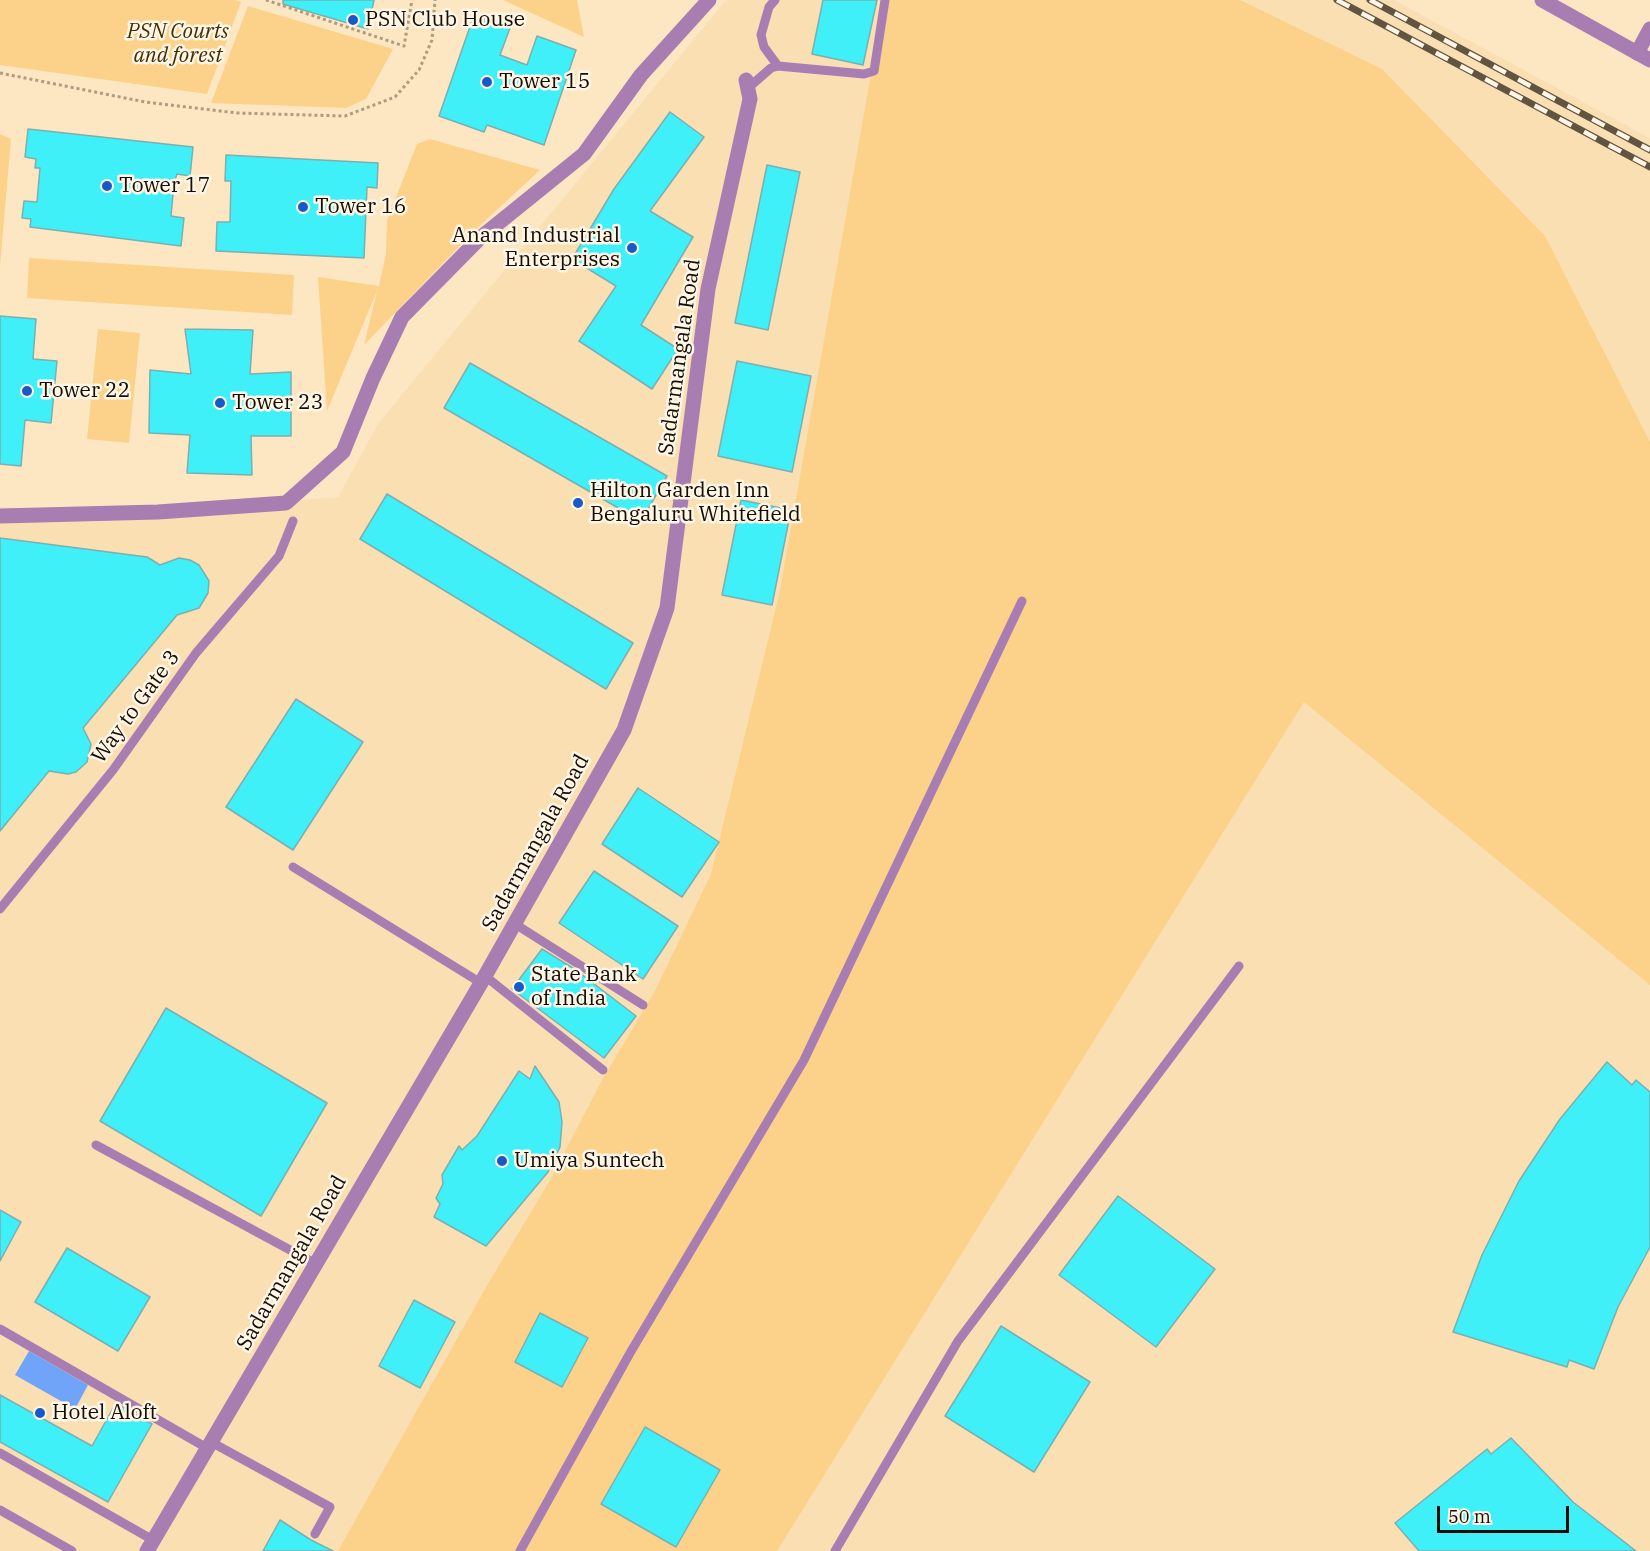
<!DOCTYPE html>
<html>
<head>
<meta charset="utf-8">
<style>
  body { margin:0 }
  #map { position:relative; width:1650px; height:1551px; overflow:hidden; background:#fde7c2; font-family:"IBM Plex Serif",serif }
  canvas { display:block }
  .scale { position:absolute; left:1437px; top:1506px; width:132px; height:27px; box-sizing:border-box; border:3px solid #150d02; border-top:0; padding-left:8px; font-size:18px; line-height:21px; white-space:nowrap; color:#150d02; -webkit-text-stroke:4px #fff6e7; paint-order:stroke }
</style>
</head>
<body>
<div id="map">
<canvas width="1650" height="1551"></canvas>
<div class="scale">50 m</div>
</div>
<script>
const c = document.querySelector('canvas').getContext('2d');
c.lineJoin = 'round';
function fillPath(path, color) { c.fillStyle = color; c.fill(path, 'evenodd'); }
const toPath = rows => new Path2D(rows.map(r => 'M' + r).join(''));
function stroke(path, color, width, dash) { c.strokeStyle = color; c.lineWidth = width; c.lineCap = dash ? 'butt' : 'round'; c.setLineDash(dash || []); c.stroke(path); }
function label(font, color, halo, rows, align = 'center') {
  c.font = font + ' "IBM Plex Serif",serif'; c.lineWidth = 5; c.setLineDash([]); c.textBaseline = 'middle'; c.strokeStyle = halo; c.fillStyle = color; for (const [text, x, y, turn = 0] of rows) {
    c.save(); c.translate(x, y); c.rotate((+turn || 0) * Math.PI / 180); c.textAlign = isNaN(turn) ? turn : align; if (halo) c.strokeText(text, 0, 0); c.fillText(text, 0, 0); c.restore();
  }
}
const built = toPath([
  [726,0,1394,0,1650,138,1650,1551,0,1551,0,507,158,512,338,497,378,424]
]);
const green = toPath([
  [0,0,235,0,241,2,207,94,0,65],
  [503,0,577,0,584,37],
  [884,0,1240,0,1382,69,1545,236,1650,442,1650,985,1304,702,777,1551,338,1551,489,1282,549,1182,602,1080,654,993,711,874,779,595],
  [248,6,393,49,366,99,346,108,211,103],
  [0,134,11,139,0,266],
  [430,139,540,170,472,233,364,345,377,291,327,411,318,277,379,286,386,253,387,220,417,144],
  [29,258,294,275,292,315,27,298],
  [98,329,140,333,129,443,87,439]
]);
const water = toPath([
  [29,1351,88,1385,75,1409,15,1375]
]);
const building = toPath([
  [283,0,374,0,368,29,283,4,283,0],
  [823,0,877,0,863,65,812,54,823,0],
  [474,15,510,28,500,55,527,65,537,36,576,50,544,145,487,125,484,132,439,116,474,15],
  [670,112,704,137,650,211,693,237,641,325,678,349,652,389,579,341,616,286,572,259,614,189,670,112],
  [28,129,193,147,190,176,177,174,174,183,171,216,184,218,181,246,30,227,31,219,22,218,24,201,37,202,40,168,35,168,36,159,25,157,28,129],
  [226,155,378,163,377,188,367,187,364,258,216,251,217,222,230,222,231,181,225,181,226,155],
  [767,165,800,172,768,330,735,323,767,165],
  [0,316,36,319,33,359,57,361,51,423,25,420,21,466,0,464,0,316],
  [185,329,253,330,250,374,291,372,291,436,251,436,252,475,187,473,190,435,149,433,150,370,191,374,185,329],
  [737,361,811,376,792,472,718,456,737,361],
  [470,363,667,476,641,521,444,408,470,363],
  [387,494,633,643,606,689,360,539,387,494],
  [741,500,791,510,772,605,722,595,741,500],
  [0,538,147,557,160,565,179,558,190,560,199,565,209,581,208,593,199,608,177,615,83,728,91,744,87,762,76,772,68,774,49,771,0,831,0,538],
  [296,699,363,742,293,850,226,807,296,699],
  [638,788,719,842,682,897,602,844,638,788],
  [594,871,678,926,643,979,559,923,594,871],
  [542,949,576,970,636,1016,604,1058,512,989,542,949],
  [166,1008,327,1103,261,1216,100,1121,166,1008],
  [1607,1062,1632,1085,1636,1080,1650,1092,1650,1247,1618,1307,1594,1369,1569,1360,1567,1367,1453,1332,1482,1255,1519,1181,1560,1119,1607,1062],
  [535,1066,559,1102,562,1122,560,1147,548,1172,486,1246,434,1217,440,1204,436,1198,443,1184,442,1175,459,1146,462,1150,477,1136,519,1071,530,1079,535,1066],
  [1118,1196,1215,1269,1156,1347,1059,1275,1118,1196],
  [0,1210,21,1222,0,1261,0,1210],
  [67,1248,150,1297,118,1351,35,1302,67,1248],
  [414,1300,455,1322,420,1388,379,1366,414,1300],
  [540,1313,588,1338,562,1387,515,1362,540,1313],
  [1001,1326,1090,1382,1034,1472,945,1416,1001,1326],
  [0,1395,92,1446,116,1403,152,1424,108,1502,0,1442,0,1395],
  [645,1427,720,1470,676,1547,601,1504,645,1427],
  [1511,1438,1573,1502,1636,1551,1419,1551,1395,1523,1487,1449,1491,1454,1511,1438],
  [280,1520,311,1540,333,1551,263,1551,280,1520]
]);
const path = toPath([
  [266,0,404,46,412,0],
  [0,73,145,102,237,113,345,116,395,97,419,70,432,40,435,0]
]);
const service = toPath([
  [775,0,769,7,761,35,764,47,778,66],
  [748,88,771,68,778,66,864,74,874,71,885,0],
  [293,867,481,983],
  [0,909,113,770,196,653,279,556,293,521],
  [515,924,643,1005],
  [485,976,603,1070],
  [96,1145,316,1264],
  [0,1329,207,1448],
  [211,1442,330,1507,315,1534],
  [0,1453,153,1540],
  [0,1510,72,1551],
  [520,1551,630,1353,804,1060,1022,601],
  [835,1551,958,1341,1239,966]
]);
const minor = toPath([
  [1637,53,1650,29],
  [0,516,158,512,286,503,343,452,373,378,402,317,480,238,584,154,641,75,709,0],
  [147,1551,481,983,624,730,667,608,708,289,750,99,746,80]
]);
const tertiary = toPath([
  [1542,0,1650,60]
]);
const rail = toPath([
  [1337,0,1650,167],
  [1370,0,1650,150]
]);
const markers = [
  [353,20,6,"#185ac5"],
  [487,82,6,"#185ac5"],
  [107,186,6,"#185ac5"],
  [303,207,6,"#185ac5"],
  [632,248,6,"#185ac5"],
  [27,391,6,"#185ac5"],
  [220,403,6,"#185ac5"],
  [578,503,6,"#185ac5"],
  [519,987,6,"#185ac5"],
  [502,1161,6,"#185ac5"],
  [40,1413,6,"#185ac5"]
];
const poiNames = [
  ["PSN Club House",365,20],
  ["Tower 15",499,82],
  ["Tower 17",119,186],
  ["Tower 16",315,207],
  ["Anand Industrial",620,236,"right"],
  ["Enterprises",620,260,"right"],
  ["Tower 22",39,391],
  ["Tower 23",232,403],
  ["Hilton Garden Inn",590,491],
  ["Bengaluru Whitefield",590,515],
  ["State Bank",531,975],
  ["of India",531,999],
  ["Umiya Suntech",514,1161],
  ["Hotel Aloft",52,1413]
];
const parkNames = [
  ["PSN Courts",178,32],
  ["and forest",178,56]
];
const streetNames = [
  ["Sadarmangala Road",680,357,-82],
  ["Way to Gate 3",136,707,-54],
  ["Sadarmangala Road",536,843,-61],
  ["Sadarmangala Road",292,1263,-60]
];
fillPath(built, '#fadfb3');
fillPath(green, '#fcd28b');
fillPath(water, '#70a4f9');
fillPath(building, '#3ff0f9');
stroke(building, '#7bafb1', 1.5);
stroke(path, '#ad9c80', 3, [3, 3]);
stroke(service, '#a87eb2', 9);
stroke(minor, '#a87eb2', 15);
stroke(tertiary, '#a87eb2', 15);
stroke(rail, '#615541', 7);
stroke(rail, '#fff6e7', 4.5, [14]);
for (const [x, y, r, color] of markers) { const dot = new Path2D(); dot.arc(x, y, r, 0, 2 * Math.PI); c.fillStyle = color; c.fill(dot); stroke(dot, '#fff6e7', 2); }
label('21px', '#150d02', '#fff6e7', poiNames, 'left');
label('italic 21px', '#452f00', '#fff6e7', parkNames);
label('21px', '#150d02', '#fff6e7', streetNames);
</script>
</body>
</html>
